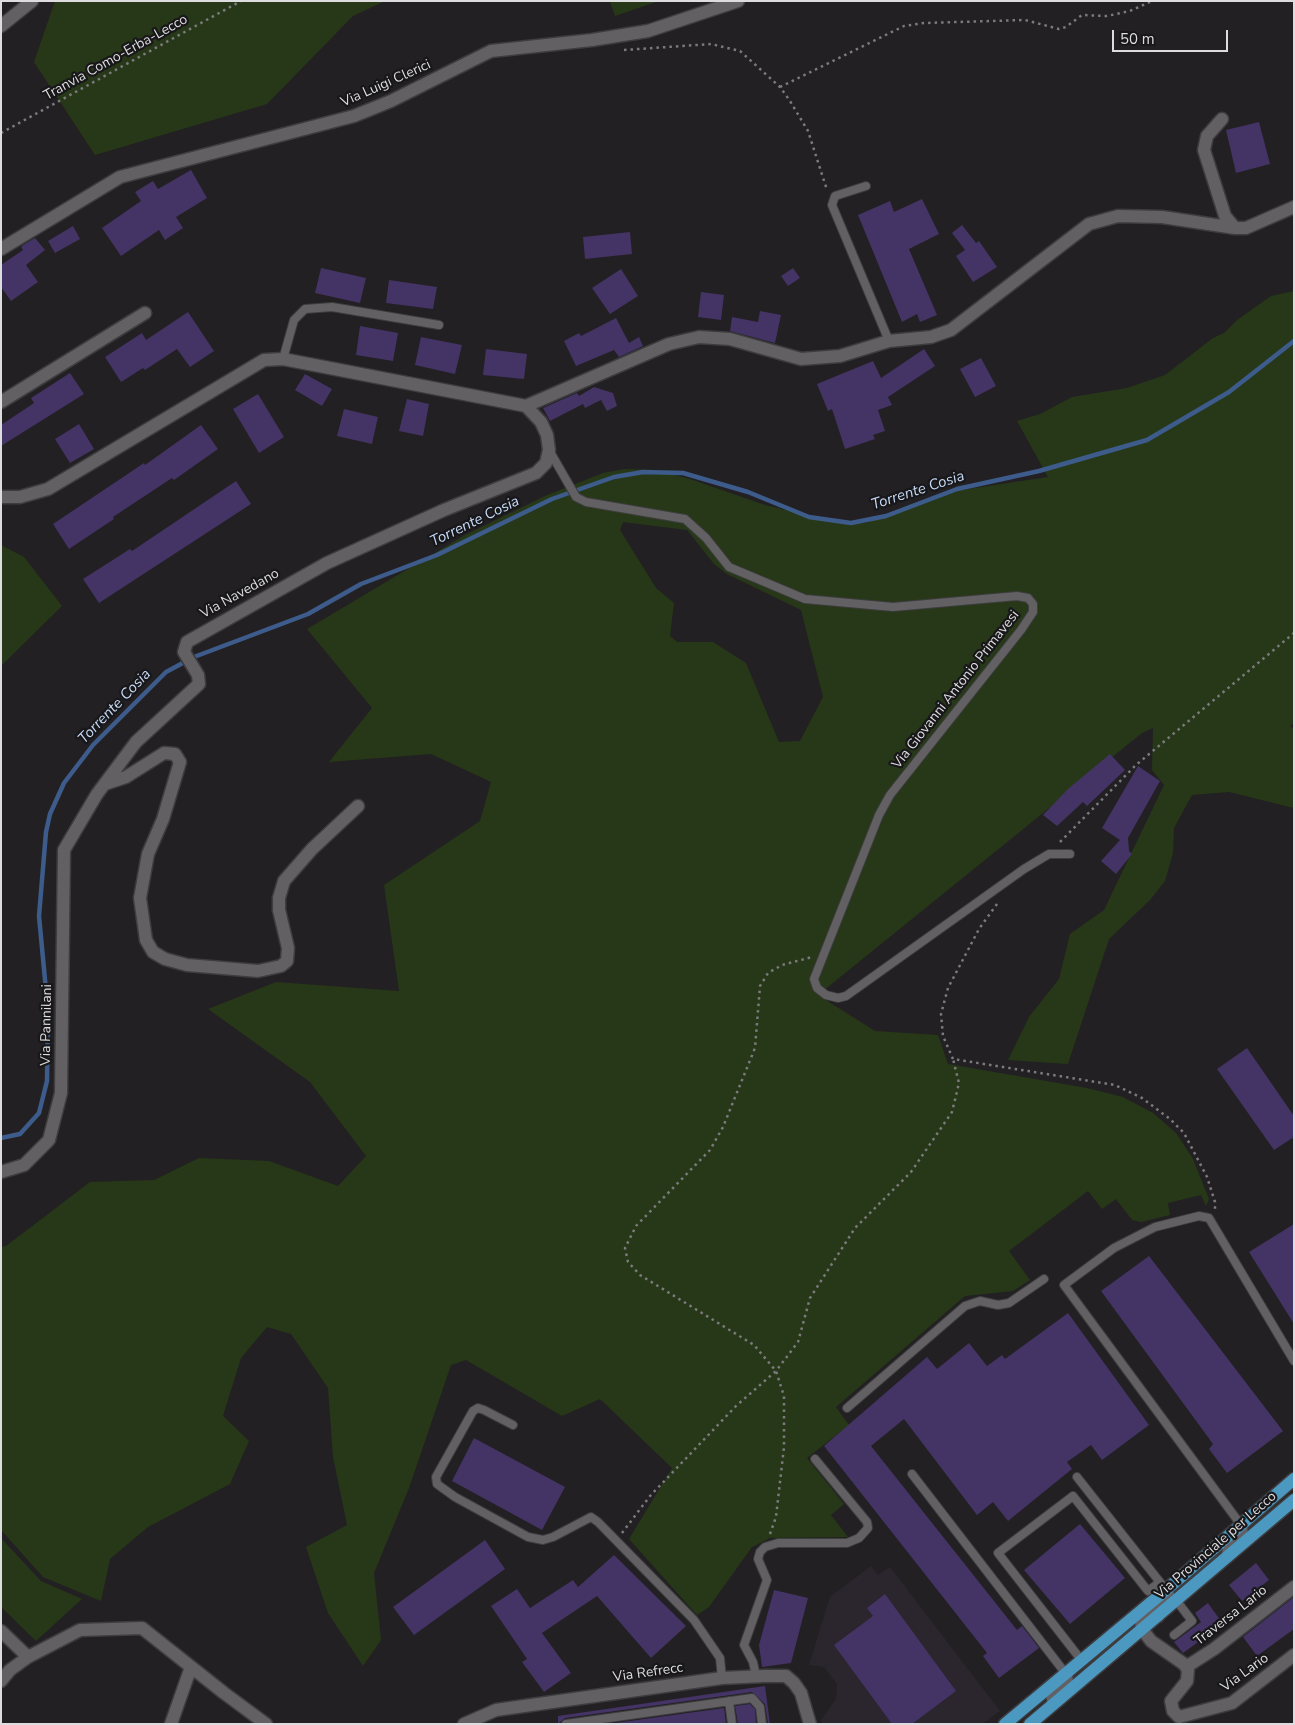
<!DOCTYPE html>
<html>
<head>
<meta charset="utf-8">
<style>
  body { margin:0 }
  #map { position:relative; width:1295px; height:1725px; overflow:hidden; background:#222022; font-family:"Nunito Sans",sans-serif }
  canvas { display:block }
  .frame { position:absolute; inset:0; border:2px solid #dddcde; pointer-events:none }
  .scale { position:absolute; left:1112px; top:30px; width:116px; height:22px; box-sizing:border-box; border:2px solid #dddcde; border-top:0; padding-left:6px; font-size:15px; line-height:18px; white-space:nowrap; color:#dddcde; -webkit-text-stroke:4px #181719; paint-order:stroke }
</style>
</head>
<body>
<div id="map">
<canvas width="1295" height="1725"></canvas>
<div class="frame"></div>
<div class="scale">50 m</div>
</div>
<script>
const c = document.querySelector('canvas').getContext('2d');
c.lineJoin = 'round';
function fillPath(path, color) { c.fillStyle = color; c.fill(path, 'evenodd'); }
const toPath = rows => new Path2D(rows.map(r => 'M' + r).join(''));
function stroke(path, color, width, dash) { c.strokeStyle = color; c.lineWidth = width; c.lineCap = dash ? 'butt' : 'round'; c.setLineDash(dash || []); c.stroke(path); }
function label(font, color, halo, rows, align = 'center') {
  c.font = font + ' "Nunito Sans",sans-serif'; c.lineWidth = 4.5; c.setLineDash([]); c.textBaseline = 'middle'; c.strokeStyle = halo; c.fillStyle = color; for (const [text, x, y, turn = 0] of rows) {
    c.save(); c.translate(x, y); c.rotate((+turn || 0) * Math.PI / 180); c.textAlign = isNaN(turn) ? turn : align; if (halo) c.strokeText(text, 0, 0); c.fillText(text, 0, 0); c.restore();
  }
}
const built = toPath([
  [871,1566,878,1575,890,1567,1000,1711,982,1724,823,1724,821,1720,836,1699,837,1684,824,1667,809,1665,830,1597]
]);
const green = toPath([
  [55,1,385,1,353,16,267,104,95,155,34,62],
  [610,1,659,1,615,16],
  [1294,291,1294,722,1290,727,1294,728,1294,808,1229,792,1192,795,1174,828,1173,853,1165,881,1150,900,1109,939,1068,1064,1008,1060,1029,1017,1059,979,1070,934,1104,910,1164,785,1152,770,1153,728,1142,733,818,995,875,1031,938,1035,948,1064,1087,1088,1123,1097,1153,1113,1176,1133,1193,1159,1209,1199,1206,1206,1201,1195,1168,1203,1170,1215,1141,1222,1132,1220,1116,1199,1102,1209,1088,1191,1009,1251,1030,1280,1013,1291,965,1296,836,1407,849,1425,807,1458,844,1504,831,1515,848,1537,770,1538,752,1547,709,1607,697,1615,629,1539,672,1468,600,1399,562,1416,466,1360,451,1365,409,1488,374,1573,381,1640,363,1666,328,1613,306,1547,347,1525,333,1457,328,1388,291,1334,267,1327,241,1358,223,1416,249,1441,230,1484,148,1527,110,1559,101,1601,43,1577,1,1530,1,1247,6,1246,90,1182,154,1180,199,1158,269,1161,338,1186,366,1156,310,1082,208,1009,276,982,399,991,384,885,480,821,491,782,431,754,329,762,372,708,307,629,465,535,545,496,603,473,625,469,656,470,690,479,765,505,793,512,841,522,865,523,894,514,955,491,1048,477,1017,421,1040,414,1072,397,1127,388,1165,375,1213,338,1224,333,1237,320,1271,296],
  [623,522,687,530,714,564,727,574,801,610,823,697,800,741,779,742,746,663,713,642,677,642,670,636,674,603,656,588,620,530],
  [1,545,24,557,62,606,1,666],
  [1,1538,41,1581,82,1599,36,1641,1,1607]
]);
const stream = toPath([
  [1,1138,20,1134,39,1113,47,1081,48,1012,39,916,46,832,50,814,64,783,93,745,166,672,194,657,308,614,361,584,437,555,552,499,614,477,643,472,683,473,748,492,809,517,851,523,886,516,957,489,1039,471,1147,440,1229,392,1294,341]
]);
const building = toPath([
  [1259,122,1270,164,1236,173,1226,130],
  [191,170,207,198,176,217,183,228,165,240,159,230,121,256,102,228,141,201,135,192,153,181,158,189],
  [922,199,939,234,909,249,937,315,920,322,917,314,902,322,858,215,890,201,894,212],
  [962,225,976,243,979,241,997,267,973,282,956,256,965,250,952,233],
  [73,226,80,239,55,253,48,241],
  [630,232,632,254,585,259,583,237],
  [35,238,45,250,26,265,38,282,11,301,1,287,1,265,23,250,21,247,23,245],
  [321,268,366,278,360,303,315,293],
  [793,268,800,278,788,286,781,276],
  [621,269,638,296,610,314,592,288],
  [389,280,437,287,433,309,386,303],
  [701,292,724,295,721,320,698,317],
  [760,311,781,315,775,343,730,331,732,317,758,322],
  [188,312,214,351,190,367,177,349,145,370,143,368,121,382,105,357,142,333,146,340],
  [616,318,629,343,639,337,643,346,619,357,614,350,576,366,564,341,579,333,581,336],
  [360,326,398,333,393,361,356,355],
  [421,337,462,345,455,374,415,365],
  [486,349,527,354,524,379,483,375],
  [924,349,935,366,888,397,892,405,878,410,885,431,873,435,875,439,845,449,832,409,828,411,817,384,873,361,881,378],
  [981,358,996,386,975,397,960,369],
  [70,373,84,394,1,446,1,425,34,403,31,398],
  [305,374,332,389,322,406,295,390],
  [594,387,613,393,617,406,607,411,601,400,585,408,583,404,550,421,543,408,577,393,579,396],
  [258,394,284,437,259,453,233,409],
  [407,399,429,404,423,436,399,431],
  [344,409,378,417,372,444,337,436],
  [79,424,94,449,70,463,55,439],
  [201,425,218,449,174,480,172,478,113,517,114,519,69,549,53,524,144,463,145,465],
  [236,481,251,504,99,603,83,579,130,549,132,551],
  [1110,754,1125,770,1087,806,1083,802,1057,826,1043,815,1068,789],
  [1138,766,1160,781,1128,838,1129,851,1132,854,1116,874,1101,861,1120,840,1102,828],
  [1247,1048,1294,1116,1294,1137,1274,1150,1217,1069],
  [1294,1224,1294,1324,1249,1252],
  [1149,1256,1283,1431,1227,1473,1209,1449,1213,1444,1101,1291],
  [1068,1313,1149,1425,1102,1460,1091,1445,1067,1462,1072,1469,1008,1521,993,1502,977,1515,904,1419,871,1446,1017,1630,1022,1626,1039,1648,999,1678,983,1656,987,1653,824,1446,927,1357,937,1369,969,1343,987,1366,1002,1355,1005,1359],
  [474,1438,565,1487,542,1530,452,1481],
  [1080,1524,1125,1578,1070,1624,1024,1570],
  [485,1540,505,1569,414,1635,393,1607],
  [614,1555,686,1626,651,1658,597,1596,542,1633,571,1673,544,1692,522,1662,527,1659,491,1606,517,1589,530,1608,573,1580,578,1587],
  [1256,1563,1269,1580,1242,1601,1229,1585],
  [774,1590,808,1598,791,1663,762,1667,759,1645],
  [885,1594,956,1691,912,1724,892,1724,834,1645,873,1616,867,1608],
  [1294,1597,1294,1629,1257,1656,1243,1637],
  [1208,1603,1223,1624,1183,1653,1174,1642,1201,1622,1195,1613],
  [765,1686,770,1724,768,1724,765,1704,752,1692,565,1718,558,1724,558,1716],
  [750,1704,755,1709,756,1724,738,1724,735,1706],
  [724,1708,726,1724,608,1724]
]);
const path = toPath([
  [624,50,711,44,740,51,780,87,790,101,808,131,827,190],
  [780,87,904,26,924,23,1025,20,1059,29,1066,27,1082,15,1107,16,1130,11,1152,1],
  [1,133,241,1],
  [1060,842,1136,765,1294,633],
  [997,904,979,929,948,988,941,1014,943,1036,953,1059,1115,1085,1142,1098,1170,1119,1184,1133,1207,1177,1215,1202,1215,1210],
  [622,1533,650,1496,736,1406,776,1371,798,1342,810,1298,855,1228,911,1172,952,1112,959,1083,953,1059],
  [770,1534,776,1517,784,1447,784,1396,776,1371,754,1345,640,1275,628,1262,625,1248,636,1226,710,1150,723,1127,755,1048,760,986,768,973,782,965,812,957]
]);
const lane = toPath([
  [866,186,835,196,832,205,889,341],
  [283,359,294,320,305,309,332,307,439,325],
  [549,450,576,497,586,502,685,519,706,538,729,567,805,599,893,607,1017,596,1028,598,1033,604,1033,612,1021,630,890,795,879,815,814,979,817,988,826,995,838,998,846,996,1024,869,1049,854,1070,854],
  [847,1408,965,1306,980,1301,998,1305,1009,1303,1044,1279],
  [513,1425,484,1410,478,1408,473,1411,436,1477,437,1484,455,1497,528,1537,543,1540,553,1537,591,1517,598,1522,694,1620,720,1658,722,1678],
  [912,1474,1066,1674],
  [1077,1477,1163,1586],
  [1241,1525,1064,1285,1114,1248,1155,1227,1199,1216,1209,1218,1294,1361],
  [1174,1635,1192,1621,1176,1600],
  [1082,1661,998,1553,1073,1496,1148,1591,1160,1582],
  [756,1676,753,1662,744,1645,767,1580,758,1559,760,1552,765,1547,778,1543,847,1543,859,1538,868,1528,867,1522,815,1459],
  [729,1701,732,1724],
  [566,1724,752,1698,760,1707,762,1724]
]);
const street = toPath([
  [1222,119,1207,136,1204,150,1225,216,1235,228,1246,228,1294,207],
  [1,249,120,177,354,116,391,101,491,51,592,40,648,31,738,1],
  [1,402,145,313],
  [526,406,669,344,699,337,730,339,801,359,840,356,889,341,931,337,951,330,1089,224,1118,216,1162,217,1235,228],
  [1,497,20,497,48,489,264,360,283,359,526,406,541,422,547,435,549,450,546,463,536,473,444,510,327,563,187,642,184,652,198,675,199,684,136,742,97,794,64,850,61,1093,49,1140,24,1165,1,1172],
  [105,784,126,777,164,753,175,754,180,762,163,819,148,854,140,898,146,940,153,952,165,959,187,965,258,971,281,966,287,961,288,948,279,910,279,898,284,881,312,849,358,806],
  [1228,1556,1229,1546,1242,1535,1241,1525],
  [1147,1606,1150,1613,1141,1621,1142,1629,1151,1641,1184,1664,1188,1670,1187,1681,1171,1701,1173,1711,1179,1717,1232,1703,1294,1655],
  [1158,1616,1157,1607,1169,1597,1166,1590],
  [1,1631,28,1657],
  [1186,1667,1214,1649,1294,1587],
  [1,1681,10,1670,28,1657,80,1630,142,1628,224,1693,266,1724],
  [1054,1703,1052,1695,1067,1682,1066,1674],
  [171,1724,191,1667],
  [464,1724,496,1710,722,1678,765,1676,786,1676,794,1683,801,1693,810,1724]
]);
const secondary = toPath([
  [1,26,32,1]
]);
const primary = toPath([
  [1005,1724,1166,1590,1294,1479],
  [1030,1724,1294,1500]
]);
const streetNames = [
  ["Tranvia Como-Erba-Lecco",116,58,-29],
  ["Via Luigi Clerici",386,84,-24],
  ["Via Navedano",240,594,-29],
  ["Via Giovanni Antonio Primavesi",956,690,-52],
  ["Via Pannilani",47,1025,-89],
  ["Via Provinciale per Lecco",1216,1546,-41],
  ["Traversa Lario",1231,1616,-38],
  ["Via Refrecc",648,1673,-8],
  ["Via Lario",1245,1673,-36]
];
const waterNames = [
  ["Torrente Cosia",918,491,-18],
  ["Torrente Cosia",475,522,-26],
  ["Torrente Cosia",115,707,-46]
];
fillPath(built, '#2b262d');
fillPath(green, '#273819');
stroke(stream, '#3d5c8b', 4.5);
fillPath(building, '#443365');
stroke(lane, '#3d3c3e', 10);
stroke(street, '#3d3c3e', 15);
stroke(secondary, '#3d3c3e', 15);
stroke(primary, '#3d3c3e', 15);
stroke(path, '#7c7a7c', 2.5, [2.5, 4]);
stroke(lane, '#626063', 8);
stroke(street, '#626063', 12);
stroke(secondary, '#626063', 12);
stroke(primary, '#4b98c1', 12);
label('14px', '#dddcde', '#181719', streetNames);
label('italic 15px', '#c5d9f6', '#181719', waterNames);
</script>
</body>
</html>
